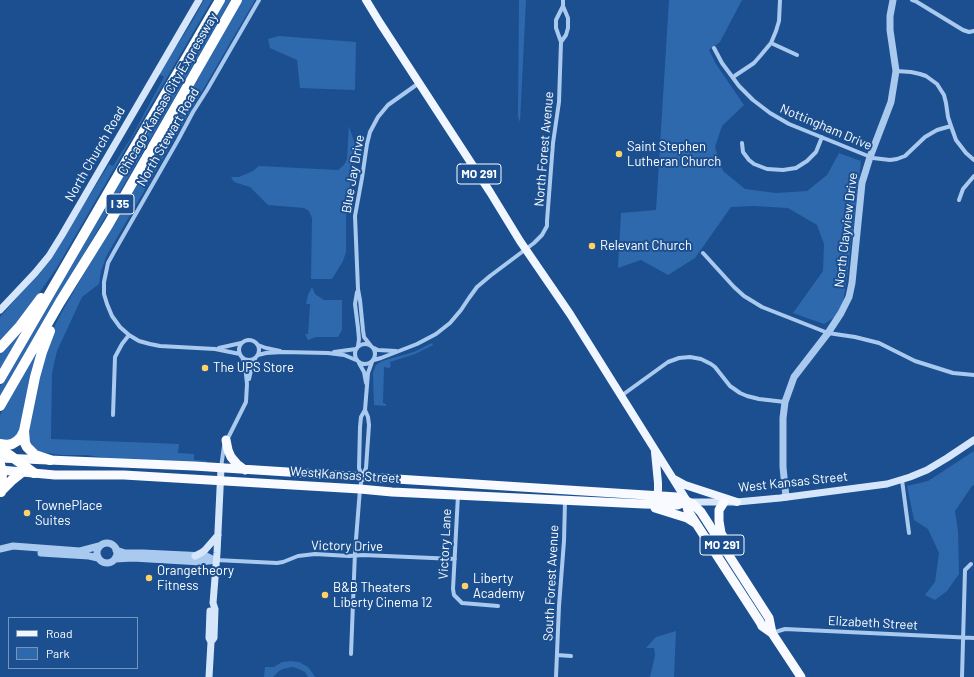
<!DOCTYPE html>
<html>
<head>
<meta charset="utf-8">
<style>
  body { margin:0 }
  #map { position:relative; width:974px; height:677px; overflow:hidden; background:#1b4f8f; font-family:Barlow,sans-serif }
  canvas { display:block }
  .legend { position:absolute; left:8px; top:617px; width:130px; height:52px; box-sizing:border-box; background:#1b4f8f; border:1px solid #7695bc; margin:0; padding:5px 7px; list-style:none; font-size:12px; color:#fff }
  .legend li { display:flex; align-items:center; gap:8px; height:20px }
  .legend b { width:20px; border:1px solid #7695bc }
</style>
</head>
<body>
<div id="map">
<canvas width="974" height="677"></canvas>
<ul class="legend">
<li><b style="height:5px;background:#f0f6ff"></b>Road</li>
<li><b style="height:11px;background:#2e69ad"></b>Park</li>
</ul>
</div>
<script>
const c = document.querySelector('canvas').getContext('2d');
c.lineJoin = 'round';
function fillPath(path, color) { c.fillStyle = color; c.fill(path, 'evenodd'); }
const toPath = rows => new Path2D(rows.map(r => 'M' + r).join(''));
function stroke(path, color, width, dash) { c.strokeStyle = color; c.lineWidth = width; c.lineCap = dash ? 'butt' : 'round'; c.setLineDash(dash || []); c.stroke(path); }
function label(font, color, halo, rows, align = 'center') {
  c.font = font + ' Barlow,sans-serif'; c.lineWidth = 4; c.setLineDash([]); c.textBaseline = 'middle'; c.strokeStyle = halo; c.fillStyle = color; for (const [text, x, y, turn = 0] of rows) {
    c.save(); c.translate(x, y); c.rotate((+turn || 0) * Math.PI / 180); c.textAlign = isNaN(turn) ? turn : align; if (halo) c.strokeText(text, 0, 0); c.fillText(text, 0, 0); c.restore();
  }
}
const green = toPath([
  [204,0,212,0,56,269,21,319,0,342,0,317,22,292,51,258,109,164,113,166,123,150,131,138,164,77,159,74,193,20],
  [224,0,231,0,0,399,0,386],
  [241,0,255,0,107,255,101,271,99,284,82,297,57,351,52,373,51,439,179,444,178,453,194,454,194,460,207,461,206,463,114,459,86,455,61,455,40,452,34,450,28,439,30,424,41,367,47,346,55,325,63,310],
  [519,0,526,0,520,122,518,117],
  [669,0,742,0,720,42,709,50,716,64,744,105,722,126,715,147,723,171,745,189,776,193,807,191,827,175,839,153,861,161,847,278,841,313,824,324,793,313,823,271,824,244,817,225,788,208,754,206,731,207,695,258,668,275,641,260,618,268,621,213,656,210],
  [279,36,356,42,355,90,300,88,297,60,270,48,268,39],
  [349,126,356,148,354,174,346,217,346,252,343,261,332,279,311,279,312,218,309,211,304,208,268,205,250,187,234,182,231,177,239,177,253,171,259,166,338,170,344,165,347,159],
  [312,287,315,294,324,300,342,300,342,330,338,337,316,337,308,340,305,334,308,334,310,304,306,304,308,295],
  [26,323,27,323,0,370,0,353],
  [432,343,433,345,415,354,390,362,391,366,389,368,384,367,383,403,386,404,386,405,385,406,374,405,373,373,376,365,382,361,414,352],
  [40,345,20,432,15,438,10,441,0,442,0,415],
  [974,451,974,485,972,486,955,511,958,531,959,574,947,591,935,600,925,595,935,582,939,553,928,529,914,520,907,486,928,481],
  [676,631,674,677,650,677,655,655,654,648,646,648,656,637],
  [291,661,299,662,308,667,311,671,315,677,308,677,305,672,301,670,296,668,292,667,283,669,279,671,273,677,264,677,265,667,274,667,282,662]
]);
const minor = toPath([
  [912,0,917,2,963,30,969,32,974,31],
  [563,6,556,20,556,28,561,42,566,35,568,28,568,18,563,6,563,0],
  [771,43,797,55],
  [714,48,722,63,739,86,753,100,770,113,789,124,873,158,890,160,897,159,905,156,925,137,937,130,951,126],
  [896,71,911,72,920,74,926,76,937,84,944,95,946,103,948,117,951,126,956,140,966,153,974,160],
  [733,77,754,63,761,55,771,43,776,31,779,21,780,0],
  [742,143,743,152,749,160,754,164,767,169,783,170,796,168,807,161,816,152,822,137],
  [959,200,963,189,974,176],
  [703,253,734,287,744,296,762,307,828,333,855,337,879,343,915,361,953,373,974,375],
  [357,292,355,304,358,328,359,339,358,346],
  '239 350a10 10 0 1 1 20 0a10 10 0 1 1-20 0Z',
  '355 354a10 10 0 1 1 20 0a10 10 0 1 1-20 0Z',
  [258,345,266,348,280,351],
  [371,346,364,337,363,330,360,300,358,289,355,216,362,178,367,144,370,132,378,117,388,105,419,83],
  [219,348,241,343],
  [374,348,378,350,396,351],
  [334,352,356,349],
  [240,354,215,349,160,346,150,344,139,341,129,335,120,327,112,316,107,304,104,294,104,282,108,263,114,252,178,140,193,112,207,90,259,0],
  [258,355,266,353,283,352,328,353,344,355,356,360],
  [374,360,381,358,417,344,436,334,450,323,461,310,469,298,477,287,490,276,534,243,542,235,547,226,547,221,553,143,559,102,561,42],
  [359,363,364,372,366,383],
  [249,379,253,362,255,359],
  [621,396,668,362,679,358,690,357,701,359,711,364,715,367,730,386,740,393,747,396,759,399,785,402],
  [113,415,115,357,122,344,129,335],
  [221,468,224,446,246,402,247,384,245,364,242,357],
  [362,476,359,468,360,427,361,417,365,410,368,373,372,362],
  [902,480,909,533],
  [458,495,453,589,454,595,462,603,498,606],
  [216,560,277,563,283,562,298,556,315,554,349,556,363,555,455,559],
  [772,633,785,629,974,638],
  [351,654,355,552,360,489,362,477,366,468,369,425,368,417,365,410],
  [557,655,571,656],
  [556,677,559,606,564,541,565,501],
  [962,677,965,570,971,564]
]);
const tertiary = toPath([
  [786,497,783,467,783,418,785,402,794,377,828,333,841,313,849,297,852,283,862,183,870,157,891,102,896,71,890,30,890,16,893,0],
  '97 553a10 10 0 1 1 20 0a10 10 0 1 1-20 0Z',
  [0,549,13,546,80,551,99,546],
  [116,550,125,553,143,553,206,556,214,560],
  [41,553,89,556,98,558],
  [115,559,133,558,201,562,216,560]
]);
const secondary = toPath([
  [0,310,35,273,49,256,62,235,199,0],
  [688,502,737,502,780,498,887,484,910,477,927,470,947,458,974,440],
  [195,556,201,553,205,550,218,535],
  [210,611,209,638,211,642],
  [209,677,211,642,214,638,215,609,213,603,217,553,221,468]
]);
const primary = toPath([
  [366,0,380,23,490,192,520,241,570,314,687,501],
  [655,452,658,483,658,490,657,495],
  [674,479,685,485,737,502]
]);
const trunk = toPath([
  [226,440,228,450,231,457,237,464,245,470],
  [0,458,194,466,677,497,693,504,701,512,769,618,772,633],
  [0,470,55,475,124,475,360,489,392,492,644,504,678,505,687,501],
  [687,501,687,507,688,511,760,622,762,626,772,633,801,677],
  [724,502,719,510,719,521,721,533,725,540],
  [655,508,687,518,695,523]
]);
const motorway = toPath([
  [0,348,20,326,41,298],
  [0,379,220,0],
  [0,406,60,302,108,225,237,0],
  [24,431,25,443,27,447,35,455,50,460],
  [0,444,7,445,12,444,17,441,21,437,24,431,35,377,42,352,50,331],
  [0,448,34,473],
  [0,464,2,473,1,492],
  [0,492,12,480,22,472]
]);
const markers = [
  [619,154,4,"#ffd166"],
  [592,246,4,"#ffd166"],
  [205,368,4,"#ffd166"],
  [27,513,4,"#ffd166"],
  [149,578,4,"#ffd166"],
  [465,586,4,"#ffd166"],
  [325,595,4,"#ffd166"]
];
const shields = [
  [479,174,44],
  [120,204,28],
  [722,545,44]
];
const shieldNames = [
  ["MO 291",479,174],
  ["I 35",120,204],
  ["MO 291",722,545]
];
const streetNames = [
  ["Chicago-Kansas City Expressway",168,94,-60],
  ["Nottingham Drive",826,127,23],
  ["North Stewart Road",168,137,-60],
  ["North Forest Avenue",544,149,-85],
  ["North Church Road",95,154,-60],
  ["Blue Jay Drive",353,174,-80],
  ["North Clayview Drive",846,230,-83],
  ["West Kansas Street",345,475,4],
  ["West Kansas Street",793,482,-6],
  ["Victory Lane",445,544,-87],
  ["Victory Drive",347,546,1],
  ["South Forest Avenue",551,583,-87],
  ["Elizabeth Street",873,623,3]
];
const poiNames = [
  ["Saint Stephen",627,147],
  ["Lutheran Church",627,162],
  ["Relevant Church",600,246],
  ["The UPS Store",213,368],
  ["TownePlace",35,506],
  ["Suites",35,521],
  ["Orangetheory",157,571],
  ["Fitness",157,586],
  ["Liberty",473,579],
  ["Academy",473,594],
  ["B&B Theaters",333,588],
  ["Liberty Cinema 12",333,603]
];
fillPath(green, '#2e69ad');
stroke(minor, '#a9c9ee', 4);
stroke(tertiary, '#a9c9ee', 7);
stroke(secondary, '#d6e6fa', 7);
stroke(primary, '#f0f6ff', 8);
stroke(trunk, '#f8faff', 9);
stroke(motorway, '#fff', 10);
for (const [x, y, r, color] of markers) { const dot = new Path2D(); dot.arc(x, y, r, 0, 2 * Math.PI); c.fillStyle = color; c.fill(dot); stroke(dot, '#1b4f8f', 1.5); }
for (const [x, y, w] of shields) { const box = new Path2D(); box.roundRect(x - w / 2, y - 10, w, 20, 3); c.fillStyle = '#1b4f8f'; c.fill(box); stroke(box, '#fff', 1); }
label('bold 12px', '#fff', null, shieldNames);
label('13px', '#fff', '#1b4f8f', streetNames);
label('13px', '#fff', '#1b4f8f', poiNames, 'left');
</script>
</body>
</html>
